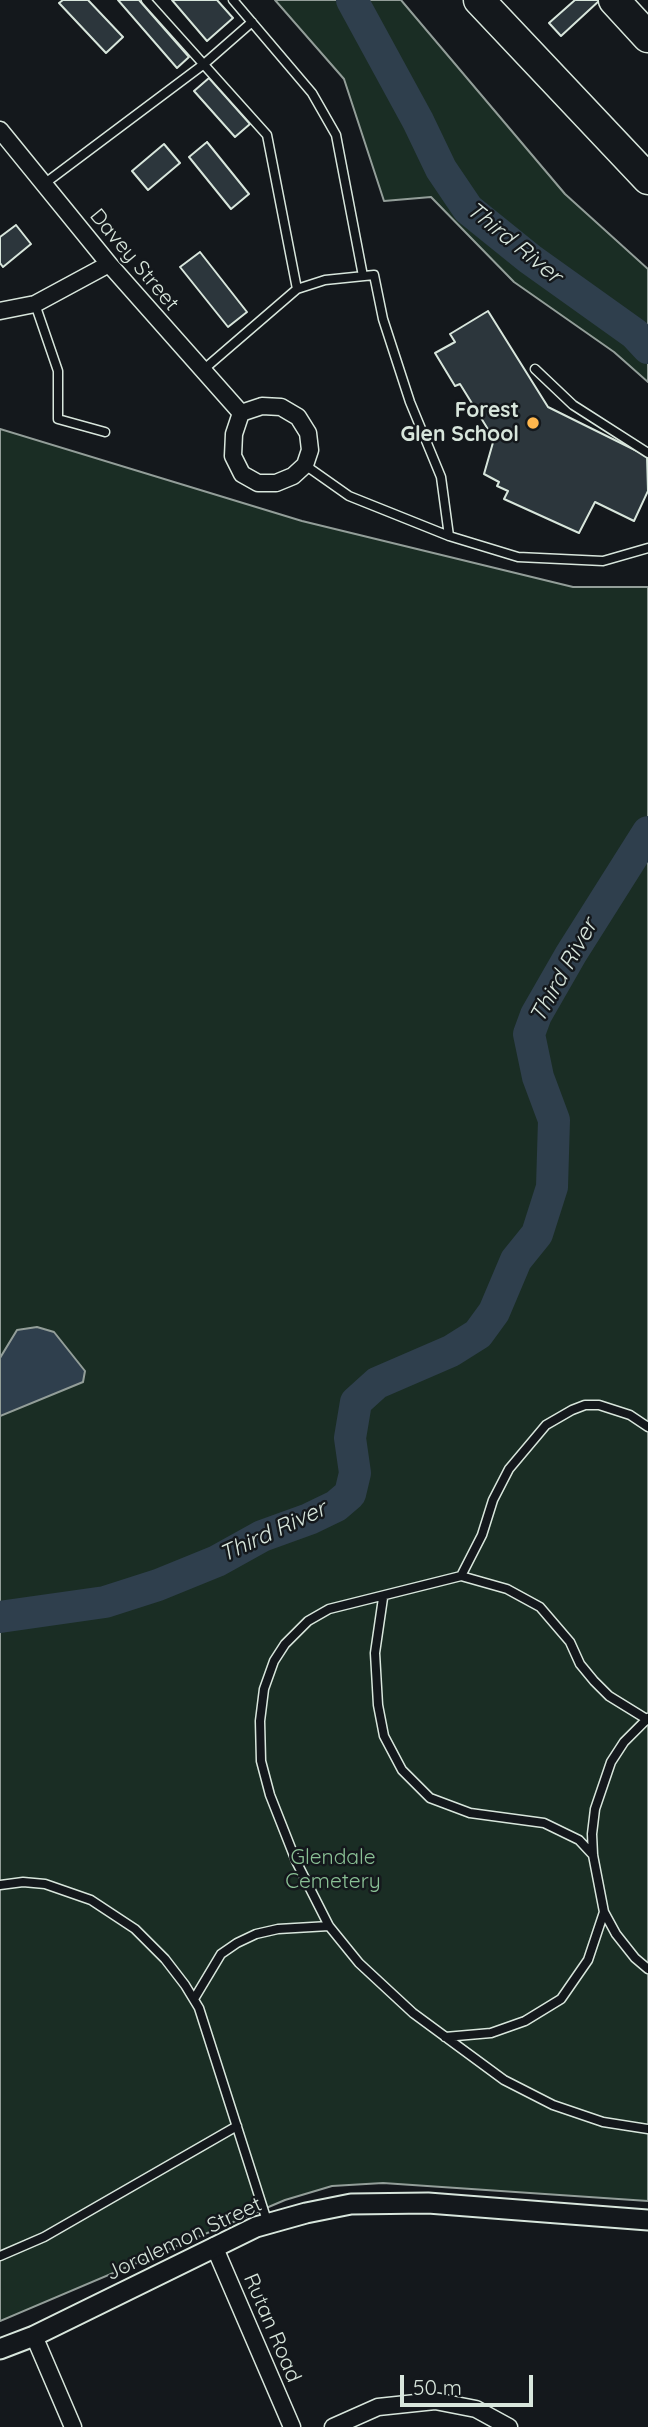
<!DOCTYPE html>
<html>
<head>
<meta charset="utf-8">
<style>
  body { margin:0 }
  #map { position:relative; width:648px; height:2427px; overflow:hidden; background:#14181c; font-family:Quicksand,sans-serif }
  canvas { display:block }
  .scale { position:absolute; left:400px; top:2375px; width:133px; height:32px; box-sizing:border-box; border:4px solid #d8e6dc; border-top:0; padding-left:9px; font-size:21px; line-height:24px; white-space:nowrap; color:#d8e6dc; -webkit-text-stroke:5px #14181c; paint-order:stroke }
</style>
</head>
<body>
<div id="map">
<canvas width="648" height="2427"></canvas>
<div class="scale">50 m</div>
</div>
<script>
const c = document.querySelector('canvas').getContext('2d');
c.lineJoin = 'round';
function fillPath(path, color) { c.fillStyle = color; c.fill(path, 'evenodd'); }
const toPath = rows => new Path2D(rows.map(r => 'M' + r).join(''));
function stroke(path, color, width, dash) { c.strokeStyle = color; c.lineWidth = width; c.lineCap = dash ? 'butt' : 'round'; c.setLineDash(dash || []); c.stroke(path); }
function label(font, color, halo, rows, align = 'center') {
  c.font = font + ' Quicksand,sans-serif'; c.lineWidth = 5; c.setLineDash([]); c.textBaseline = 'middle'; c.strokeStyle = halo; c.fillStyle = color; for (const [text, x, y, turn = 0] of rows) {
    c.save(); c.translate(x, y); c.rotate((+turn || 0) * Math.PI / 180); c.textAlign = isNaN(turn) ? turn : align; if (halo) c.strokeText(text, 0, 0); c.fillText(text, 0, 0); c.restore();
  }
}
const green = toPath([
  [275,0,401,0,565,194,648,269,648,382,614,352,514,282,431,197,384,201,344,79,275,0],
  [0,429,302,521,573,587,648,587,648,2201,383,2183,332,2186,285,2200,0,2321,0,429]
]);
const water = toPath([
  [37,1327,54,1332,85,1371,83,1382,0,1416,0,1358,17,1330,37,1327]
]);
const river = toPath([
  [352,0,418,121,441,169,468,209,530,259,635,334,648,348],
  [0,1617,105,1602,158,1585,217,1561,262,1536,309,1519,336,1506,350,1494,355,1473,350,1438,356,1402,377,1383,451,1351,478,1334,494,1312,516,1260,537,1234,552,1187,554,1120,538,1077,529,1034,536,1015,571,954,648,832]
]);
const building = toPath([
  [63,0,88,0,123,37,106,53,59,3,63,0],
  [118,0,139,0,189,57,177,68,118,0],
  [172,0,217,0,233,18,207,41,172,0],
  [575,0,600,0,561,36,549,23,575,0],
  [209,78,250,124,235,137,194,91,209,78],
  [207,142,249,194,231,209,189,157,207,142],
  [164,144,180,163,148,190,132,171,164,144],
  [16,225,31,244,3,267,0,263,0,237,16,225],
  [200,252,247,312,228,327,180,267,200,252],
  [488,311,548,407,647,456,648,491,634,521,595,502,579,533,504,499,508,491,497,486,499,482,484,474,494,439,460,384,455,386,435,353,455,342,450,334,488,311]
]);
const service = toPath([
  [146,0,267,135,297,289,203,370],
  [233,0,312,93,336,135,363,276],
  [44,184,204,64,252,22],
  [297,289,325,280,374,275,383,319,410,402,441,477,449,536],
  [35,304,58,371,58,419,105,432],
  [535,369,573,405,648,453],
  [305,465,349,496,449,536,518,557,603,561,648,548],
  [461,1576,482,1535,493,1500,509,1469,546,1425,572,1410,585,1405,599,1405,630,1415,648,1427],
  [383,1598,375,1653,378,1705,384,1736,402,1770,430,1798,470,1813,544,1823,579,1840,593,1855],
  [648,1718,624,1742,611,1762,595,1809,592,1834,593,1855,604,1912,616,1934,635,1958,648,1969],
  [648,1720,609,1696,594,1681,580,1664,570,1642,540,1607,507,1589,461,1576,329,1609,308,1621,285,1644,274,1661,264,1689,260,1721,261,1761,270,1795,296,1861,329,1926,359,1963,413,2013,504,2080,553,2105,603,2122,648,2129],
  [0,1885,23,1882,45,1884,91,1900,135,1929,165,1959,185,1985,199,2008,268,2224],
  [194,1999,221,1954,237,1943,256,1934,278,1929,329,1926],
  [445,2037,491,2033,525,2021,561,1999,588,1960,604,1912],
  [0,2256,44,2237,237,2126]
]);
const minor = toPath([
  [0,130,109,264,241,413],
  [0,311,35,304,109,264],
  [262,406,281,407,298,417,308,433,310,450,305,465,293,476,276,483,258,483,242,474,233,456,234,434,241,413,262,406],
  [214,2246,292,2427],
  [34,2336,73,2427],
  [333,2427,378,2407,435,2401,476,2409,509,2427]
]);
const tertiary = toPath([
  [0,2349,34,2336,256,2227,306,2213,351,2204,428,2203,648,2220]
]);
const motorway = toPath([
  [479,0,648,179],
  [614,0,648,37]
]);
const markers = [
  [533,423,7,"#ffb74d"]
];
const streetNames = [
  ["Davey Street",134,260,50],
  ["Joralemon Street",184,2239,-25],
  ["Rutan Road",272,2328,67]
];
const poiNames = [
  ["Forest",519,411],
  ["Glen School",519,435]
];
const parkNames = [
  ["Glendale",333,1858],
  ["Cemetery",333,1882]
];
const waterNames = [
  ["Third River",514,243,39],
  ["Third River",564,971,-61],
  ["Third River",273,1532,-25]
];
fillPath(green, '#1a2d24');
stroke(green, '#939e99', 2);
fillPath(water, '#2f3f4d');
stroke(water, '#939e99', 2);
stroke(river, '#2f3f4d', 32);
fillPath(building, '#2c363c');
stroke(building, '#d8e6dc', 2);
stroke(service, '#d8e6dc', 11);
stroke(minor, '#d8e6dc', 19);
stroke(tertiary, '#d8e6dc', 23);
stroke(motorway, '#d8e6dc', 33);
stroke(service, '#14181c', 8);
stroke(minor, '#14181c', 16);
stroke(tertiary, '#14181c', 19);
stroke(motorway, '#14181c', 30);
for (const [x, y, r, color] of markers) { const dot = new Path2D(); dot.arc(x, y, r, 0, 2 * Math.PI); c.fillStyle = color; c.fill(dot); stroke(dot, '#14181c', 2.5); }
label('21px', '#d8e6dc', '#14181c', streetNames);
label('bold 21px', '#d8e6dc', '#14181c', poiNames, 'right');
label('21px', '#8ac095', '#14181c', parkNames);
label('italic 23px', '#d8e6dc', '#14181c', waterNames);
</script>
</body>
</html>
